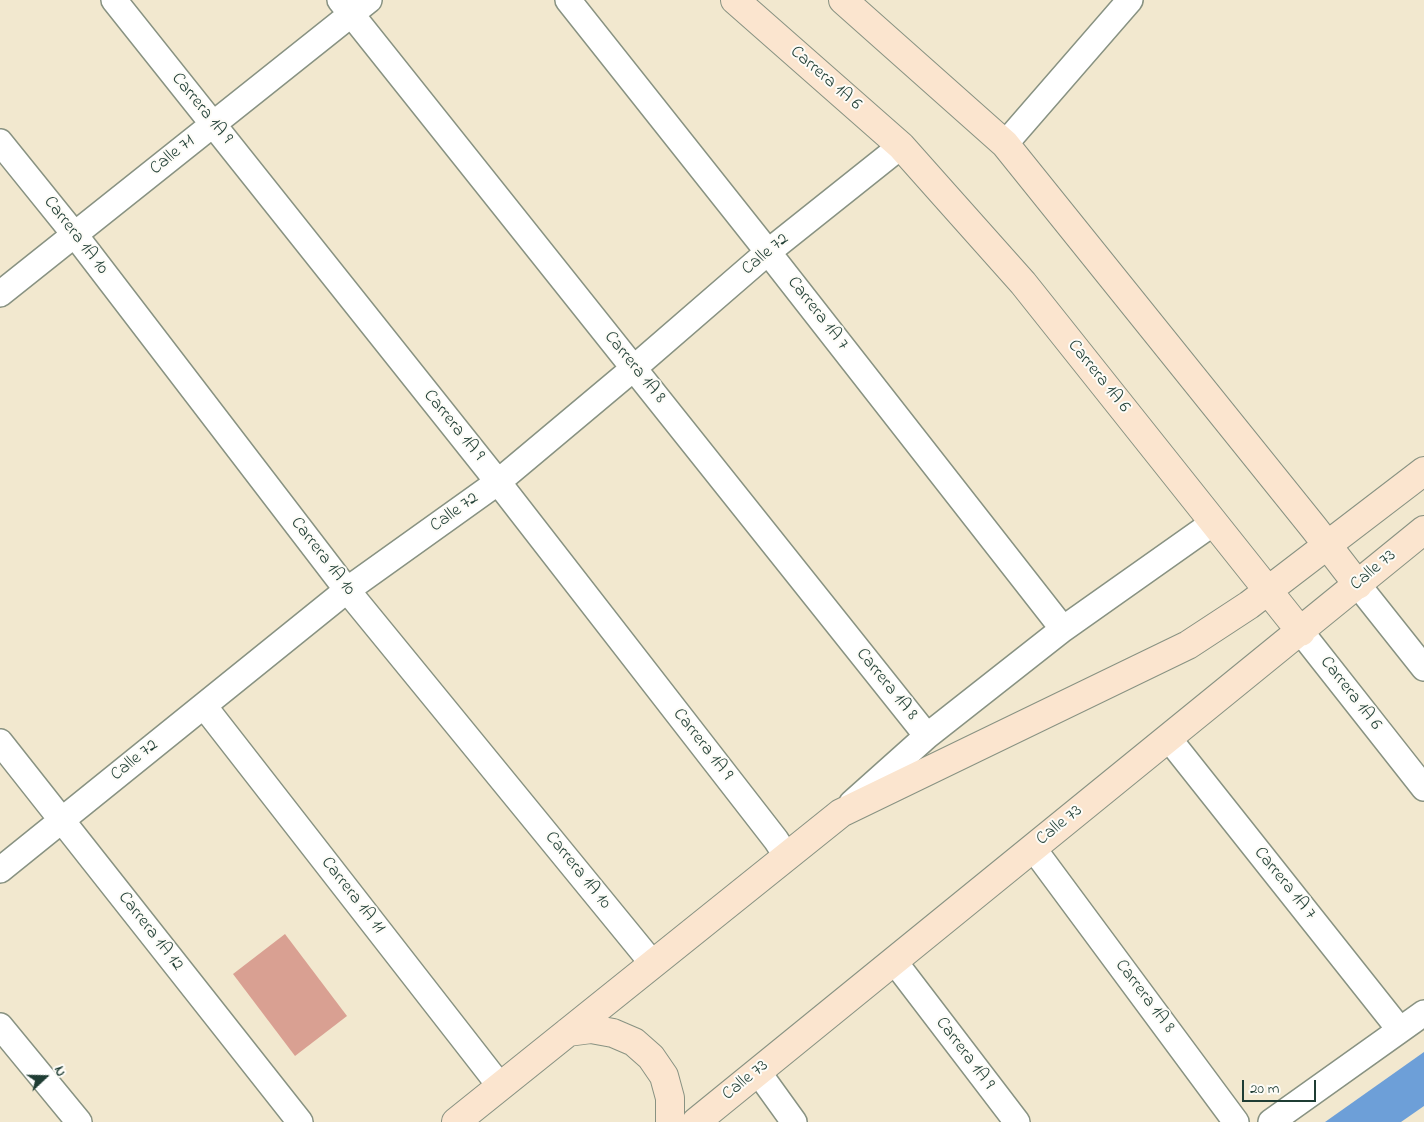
<!DOCTYPE html>
<html>
<head>
<meta charset="utf-8">
<style>
  body { margin:0 }
  #map { position:relative; width:1424px; height:1122px; overflow:hidden; background:#f2e8cf; font-family:"Indie Flower",sans-serif }
  canvas { display:block }
  .north { position:absolute; left:20px; top:1052px; width:50px; height:50px; -webkit-text-stroke:4px #fdfcf7; paint-order:stroke; rotate:69deg; font-size:14px; font-weight:700; line-height:20px; text-align:center; color:#1f3d34 }
  .north::after { content:''; display:block; margin:auto; width:18px; height:22px; background:#1f3d34; clip-path:polygon(50% 0,100% 100%,50% 72%,0 100%) }
  .scale { position:absolute; left:1242px; top:1080px; width:74px; height:22px; box-sizing:border-box; border:2px solid #1f3d34; border-top:0; padding-left:6px; font-size:15px; line-height:18px; white-space:nowrap; color:#1f3d34; -webkit-text-stroke:4px #fdfcf7; paint-order:stroke }
</style>
</head>
<body>
<div id="map">
<canvas width="1424" height="1122"></canvas>
<div class="north">N</div>
<div class="scale">20 m</div>
</div>
<script>
const c = document.querySelector('canvas').getContext('2d');
c.lineJoin = 'round';
function fillPath(path, color) { c.fillStyle = color; c.fill(path, 'evenodd'); }
const toPath = rows => new Path2D(rows.map(r => 'M' + r).join(''));
function stroke(path, color, width, dash) { c.strokeStyle = color; c.lineWidth = width; c.lineCap = dash ? 'butt' : 'round'; c.setLineDash(dash || []); c.stroke(path); }
function label(font, color, halo, rows, align = 'center') {
  c.font = font + ' "Indie Flower",sans-serif'; c.lineWidth = 4; c.setLineDash([]); c.textBaseline = 'middle'; c.strokeStyle = halo; c.fillStyle = color; for (const [text, x, y, turn = 0] of rows) {
    c.save(); c.translate(x, y); c.rotate((+turn || 0) * Math.PI / 180); c.textAlign = isNaN(turn) ? turn : align; if (halo) c.strokeText(text, 0, 0); c.fillText(text, 0, 0); c.restore();
  }
}
const water = toPath([
  [1424,1052,1424,1106,1401,1122,1325,1122]
]);
const building = toPath([
  [285,934,347,1016,295,1056,233,974]
]);
const street = toPath([
  [114,0,498,482,776,840,787,857],
  [340,0,927,736],
  [568,0,768,252,1063,629],
  [0,142,75,235,347,590,653,964],
  [1005,144,1130,0],
  [0,294,369,0],
  [1358,585,1424,668],
  [1301,632,1424,788],
  [204,706,500,1086],
  [1169,739,1400,1030],
  [0,742,300,1122],
  [852,803,927,736,1063,629,1213,523],
  [1033,848,1236,1122],
  [0,870,347,590,498,482,634,368,768,252,901,146],
  [894,961,1017,1122],
  [0,1026,79,1122],
  [758,1072,794,1122],
  [1271,1122,1424,1013]
]);
const secondary = toPath([
  [735,0,901,146,941,191,1023,283,1301,632],
  [843,0,1005,144,1314,528,1358,585],
  [568,1032,591,1029,613,1033,634,1042,651,1057,664,1076,670,1098,670,1122],
  [456,1122,841,813,1188,645,1249,605,1424,471],
  [696,1122,1424,530]
]);
const streetNames = [
  ["Carrera 1A 6",825,79,41],
  ["Carrera 1A 9",201,109,51],
  ["Calle 71",173,156,-39],
  ["Carrera 1A 10",75,236,52],
  ["Calle 72",766,255,-40],
  ["Carrera 1A 7",817,314,52],
  ["Carrera 1A 8",634,368,51],
  ["Carrera 1A 6",1098,377,51],
  ["Carrera 1A 9",453,426,51],
  ["Calle 72",455,513,-36],
  ["Carrera 1A 10",322,557,52],
  ["Calle 73",1374,571,-40],
  ["Carrera 1A 8",886,685,51],
  ["Carrera 1A 6",1350,694,52],
  ["Carrera 1A 9",702,745,52],
  ["Calle 72",135,761,-39],
  ["Calle 73",1060,826,-39],
  ["Carrera 1A 10",577,871,51],
  ["Carrera 1A 7",1284,884,51],
  ["Carrera 1A 11",352,896,52],
  ["Carrera 1A 12",150,932,52],
  ["Carrera 1A 8",1144,997,53],
  ["Carrera 1A 9",964,1054,53],
  ["Calle 73",746,1081,-39]
];
fillPath(water, '#6d9fd8');
fillPath(building, '#d9a092');
stroke(street, '#889282', 28);
stroke(secondary, '#889282', 30);
stroke(street, '#fff', 25);
stroke(secondary, '#fbe5cf', 28);
label('18px', '#1f3d34', '#fdfcf7', streetNames);
</script>
</body>
</html>
